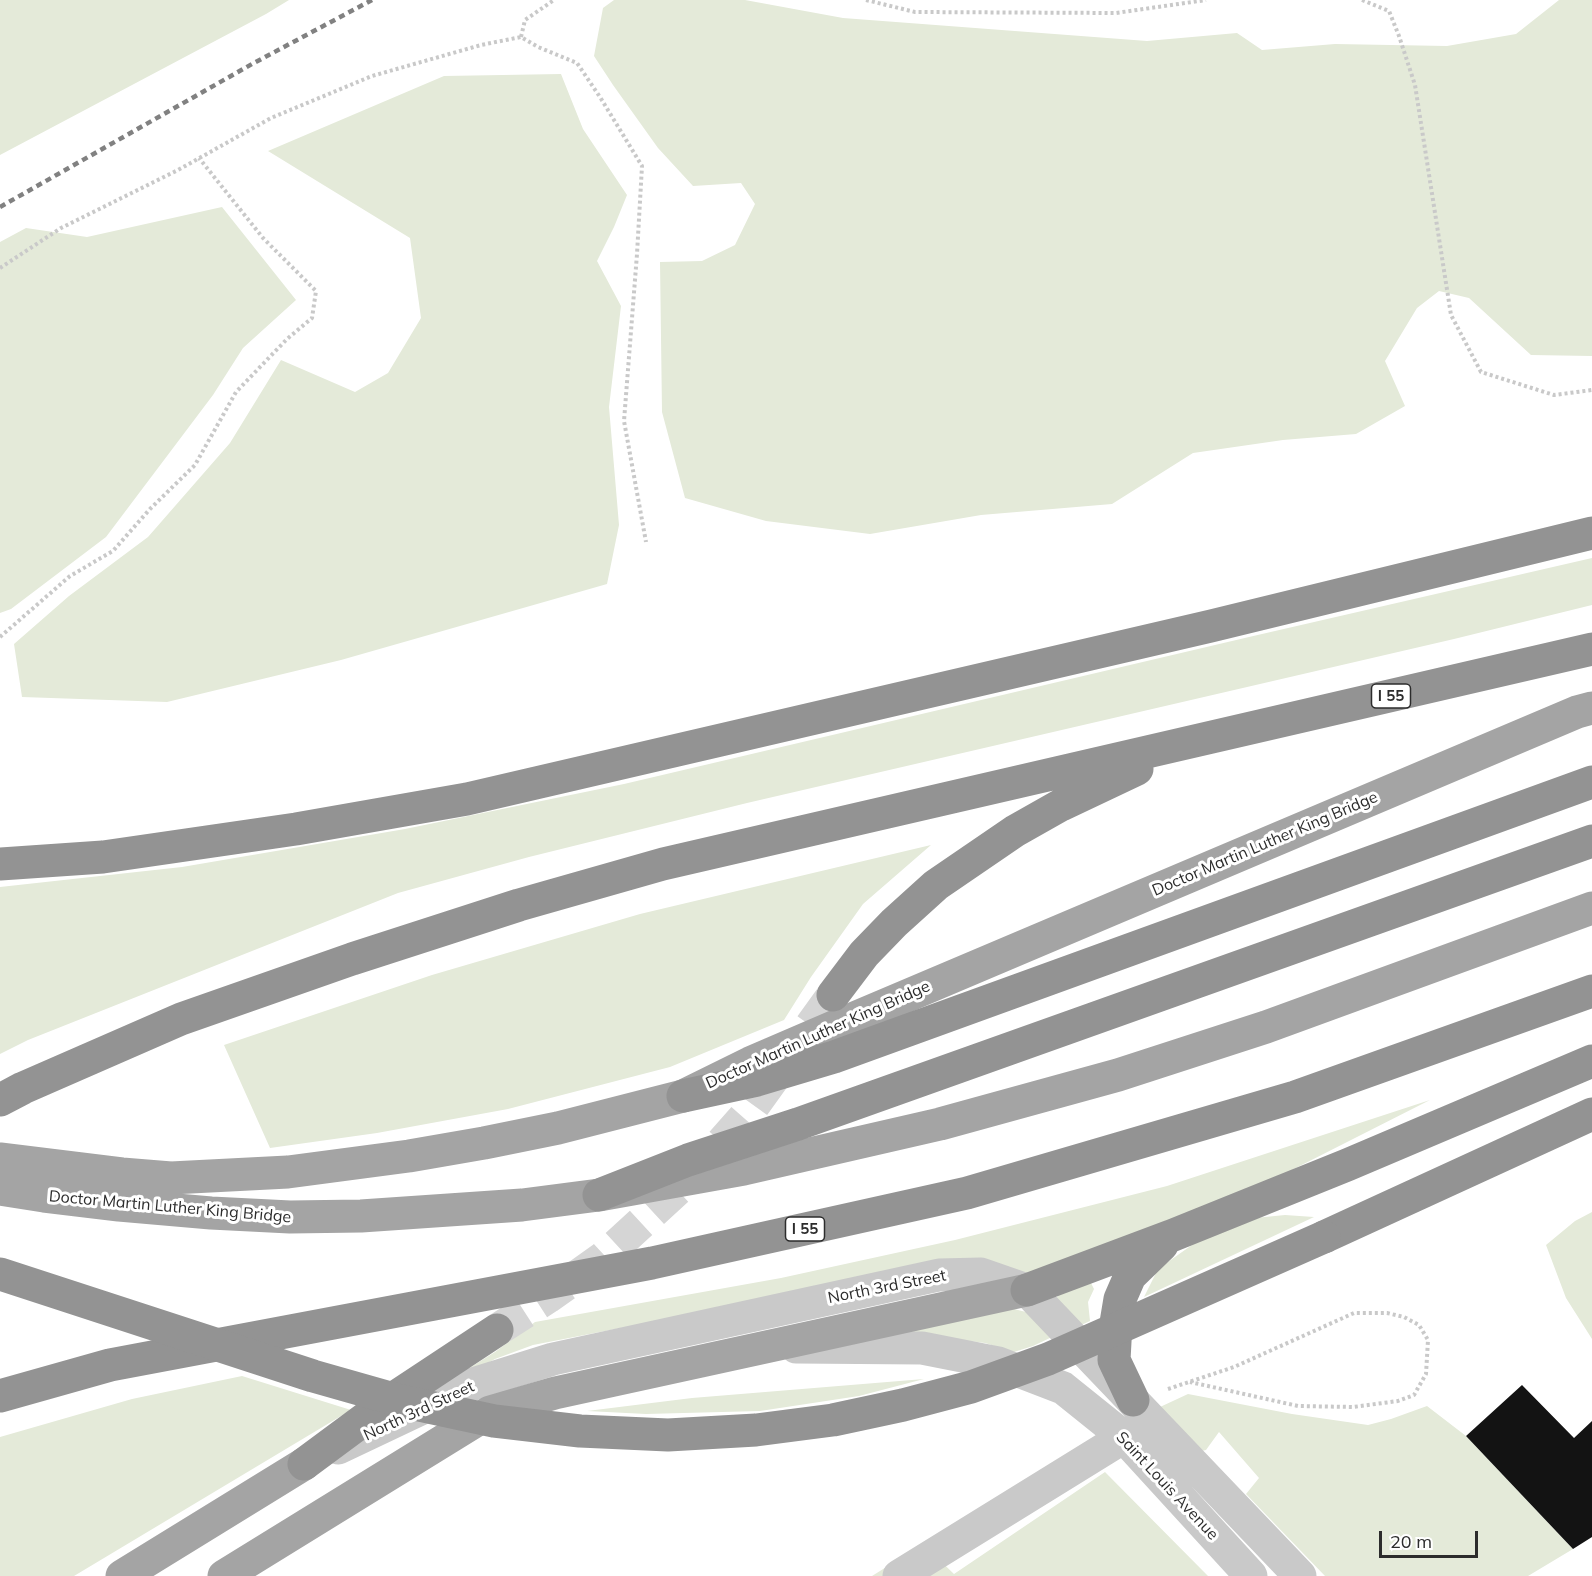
<!DOCTYPE html>
<html>
<head>
<meta charset="utf-8">
<style>
  body { margin:0 }
  #map { position:relative; width:1592px; height:1576px; overflow:hidden; background:#fff; font-family:Mulish,sans-serif }
  canvas { display:block }
  .scale { position:absolute; left:1379px; top:1531px; width:99px; height:27px; box-sizing:border-box; border:3px solid #2c2c2c; border-top:0; padding-left:8px; font-size:18px; line-height:21px; white-space:nowrap; color:#2c2c2c; -webkit-text-stroke:4px #fff; paint-order:stroke }
</style>
</head>
<body>
<div id="map">
<canvas width="1592" height="1576"></canvas>
<div class="scale">20 m</div>
</div>
<script>
const c = document.querySelector('canvas').getContext('2d');
c.lineJoin = 'round';
function fillPath(path, color) { c.fillStyle = color; c.fill(path, 'evenodd'); }
const toPath = rows => new Path2D(rows.map(r => 'M' + r).join(''));
function stroke(path, color, width, dash) { c.strokeStyle = color; c.lineWidth = width; c.lineCap = dash ? 'butt' : 'round'; c.setLineDash(dash || []); c.stroke(path); }
function label(font, color, halo, rows, align = 'center') {
  c.font = font + ' Mulish,sans-serif'; c.lineWidth = 6; c.setLineDash([]); c.textBaseline = 'middle'; c.strokeStyle = halo; c.fillStyle = color; for (const [text, x, y, turn = 0] of rows) {
    c.save(); c.translate(x, y); c.rotate((+turn || 0) * Math.PI / 180); c.textAlign = isNaN(turn) ? turn : align; if (halo) c.strokeText(text, 0, 0); c.fillText(text, 0, 0); c.restore();
  }
}
const green = toPath([
  [0,0,289,0,266,14,0,155],
  [614,0,745,0,843,18,1147,41,1237,33,1262,50,1335,44,1447,46,1516,34,1559,0,1592,0,1592,356,1531,355,1469,298,1439,291,1417,308,1385,361,1405,406,1356,434,1283,440,1193,453,1112,504,981,515,870,534,766,521,685,498,662,412,660,262,702,261,735,245,755,204,741,183,693,186,658,148,613,85,594,56,603,8],
  [561,74,583,129,627,195,614,227,597,261,621,306,609,407,619,525,607,584,341,660,167,702,22,697,14,644,69,596,148,537,230,443,281,360,355,392,388,373,421,318,410,238,268,151,444,76],
  [222,207,296,300,243,348,213,395,106,537,11,609,0,613,0,242,26,228,87,237],
  [1592,558,1592,605,1454,639,747,803,529,857,398,893,28,1040,0,1054,0,887,182,867,405,829,624,784,1249,637],
  [931,845,863,904,811,977,784,1020,670,1067,508,1109,377,1133,270,1148,224,1045,432,975,640,914],
  [1430,1100,1278,1177,1046,1271,801,1293,533,1345,495,1359,462,1377,455,1377,495,1352,535,1322,781,1278,955,1240,1167,1186],
  [1592,1212,1592,1339,1566,1298,1546,1245,1575,1221],
  [1285,1215,1314,1217,1144,1297,1158,1269,1199,1240,1245,1219],
  [1091,1283,1094,1289,1088,1302,1090,1321,1079,1326,1056,1299,1059,1293],
  [1010,1308,1030,1313,1052,1337,1033,1346,1014,1352,985,1343,937,1337,891,1335],
  [242,1376,351,1410,74,1576,0,1576,0,1437,132,1399],
  [924,1379,859,1396,760,1411,646,1414,587,1411,692,1398],
  [1188,1394,1292,1414,1368,1425,1391,1419,1427,1406,1466,1436,1573,1549,1528,1576,1325,1576,1246,1494,1259,1478,1219,1432,1206,1450,1197,1452,1160,1407],
  [1105,1472,1208,1576,872,1576,923,1544,954,1574]
]);
const building = toPath([
  [1522,1385,1574,1438,1592,1421,1592,1537,1573,1549,1466,1436]
]);
const highwayTunnel = toPath([
  [497,1330,548,1297,603,1258,695,1173,749,1112,833,995]
]);
const path = toPath([
  [866,0,915,12,1116,13,1206,0],
  [1362,0,1389,11,1399,36,1415,85,1451,315,1481,372,1554,395,1592,390],
  [521,37,525,20,554,0],
  [0,268,61,228,178,170,271,118,372,76,481,45,521,37,538,47,577,63,600,97,642,166,637,254,624,421,646,542],
  [0,637,70,576,113,551,150,509,195,465,236,392,287,339,312,318,316,291,263,238,199,158],
  [1168,1389,1234,1367,1354,1313,1387,1313,1404,1317,1419,1325,1428,1340,1426,1374,1414,1395,1398,1401,1353,1407,1298,1406,1190,1382]
]);
const minor = toPath([
  [796,1347,922,1348,998,1363,1063,1388,1124,1437,1251,1576],
  [338,1448,473,1384,553,1359,939,1275,981,1274,1027,1290,1300,1576],
  [899,1576,1124,1437]
]);
const major = toPath([
  [0,1159,122,1174,171,1178,288,1172,409,1156,484,1143,558,1128,683,1096,750,1063,843,1023,1577,712,1592,708],
  [0,1189,44,1196,119,1205,211,1213,290,1217,361,1216,522,1205,599,1195,744,1169,940,1124,1118,1075,1266,1027,1592,908],
  [122,1576,304,1464],
  [224,1576,490,1412,555,1393,1027,1290]
]);
const highway = toPath([
  [0,864,103,857,296,829,467,799,1211,626,1592,533],
  [833,995,864,954,894,923,936,885,1015,831,1061,805,1137,769],
  [683,1096,757,1080,834,1057,1592,782],
  [0,1100,23,1088,181,1019,352,959,519,905,663,864,1592,649],
  [599,1195,688,1160,798,1124,1592,841],
  [1324,1237,1592,1114],
  [1027,1290,1171,1236,1347,1165,1592,1061],
  [0,1396,110,1365,652,1263,967,1193,1295,1097,1592,991],
  [1133,1400,1114,1360,1116,1323,1120,1299,1130,1276,1162,1245],
  [304,1464,385,1404,497,1330]
]);
const rail = toPath([
  [0,207,252,64,372,0]
]);
const highwayBridge = toPath([
  [0,1274,313,1376,401,1401,494,1421,580,1431,668,1435,756,1430,833,1420,903,1405,971,1387,1048,1359,1324,1237]
]);
const shields = [
  [1391,696,39],
  [805,1229,39]
];
const shieldNames = [
  ["I 55",1391,696],
  ["I 55",805,1229]
];
const streetNames = [
  ["Doctor Martin Luther King Bridge",1265,844,-23],
  ["Doctor Martin Luther King Bridge",818,1035,-24],
  ["Doctor Martin Luther King Bridge",170,1207,5],
  ["North 3rd Street",887,1287,-11],
  ["North 3rd Street",419,1411,-25],
  ["Saint Louis Avenue",1167,1486,47]
];
fillPath(green, '#e4ead9');
fillPath(building, '#131313');
stroke(highwayTunnel, '#d5d5d5', 33, [33, 16]);
stroke(path, '#c9c9c9', 4, [3, 3]);
stroke(minor, '#c9c9c9', 33);
stroke(major, '#a4a4a4', 33);
stroke(highway, '#939393', 33);
stroke(rail, '#818181', 4.5, [6, 4.5]);
stroke(highwayBridge, '#939393', 33);
for (const [x, y, w] of shields) { const box = new Path2D(); box.roundRect(x - w / 2, y - 12, w, 24, 4.5); c.fillStyle = '#fff'; c.fill(box); stroke(box, '#2c2c2c', 1.5); }
label('bold 15px', '#2c2c2c', null, shieldNames);
label('16px', '#2c2c2c', '#fff', streetNames);
</script>
</body>
</html>
